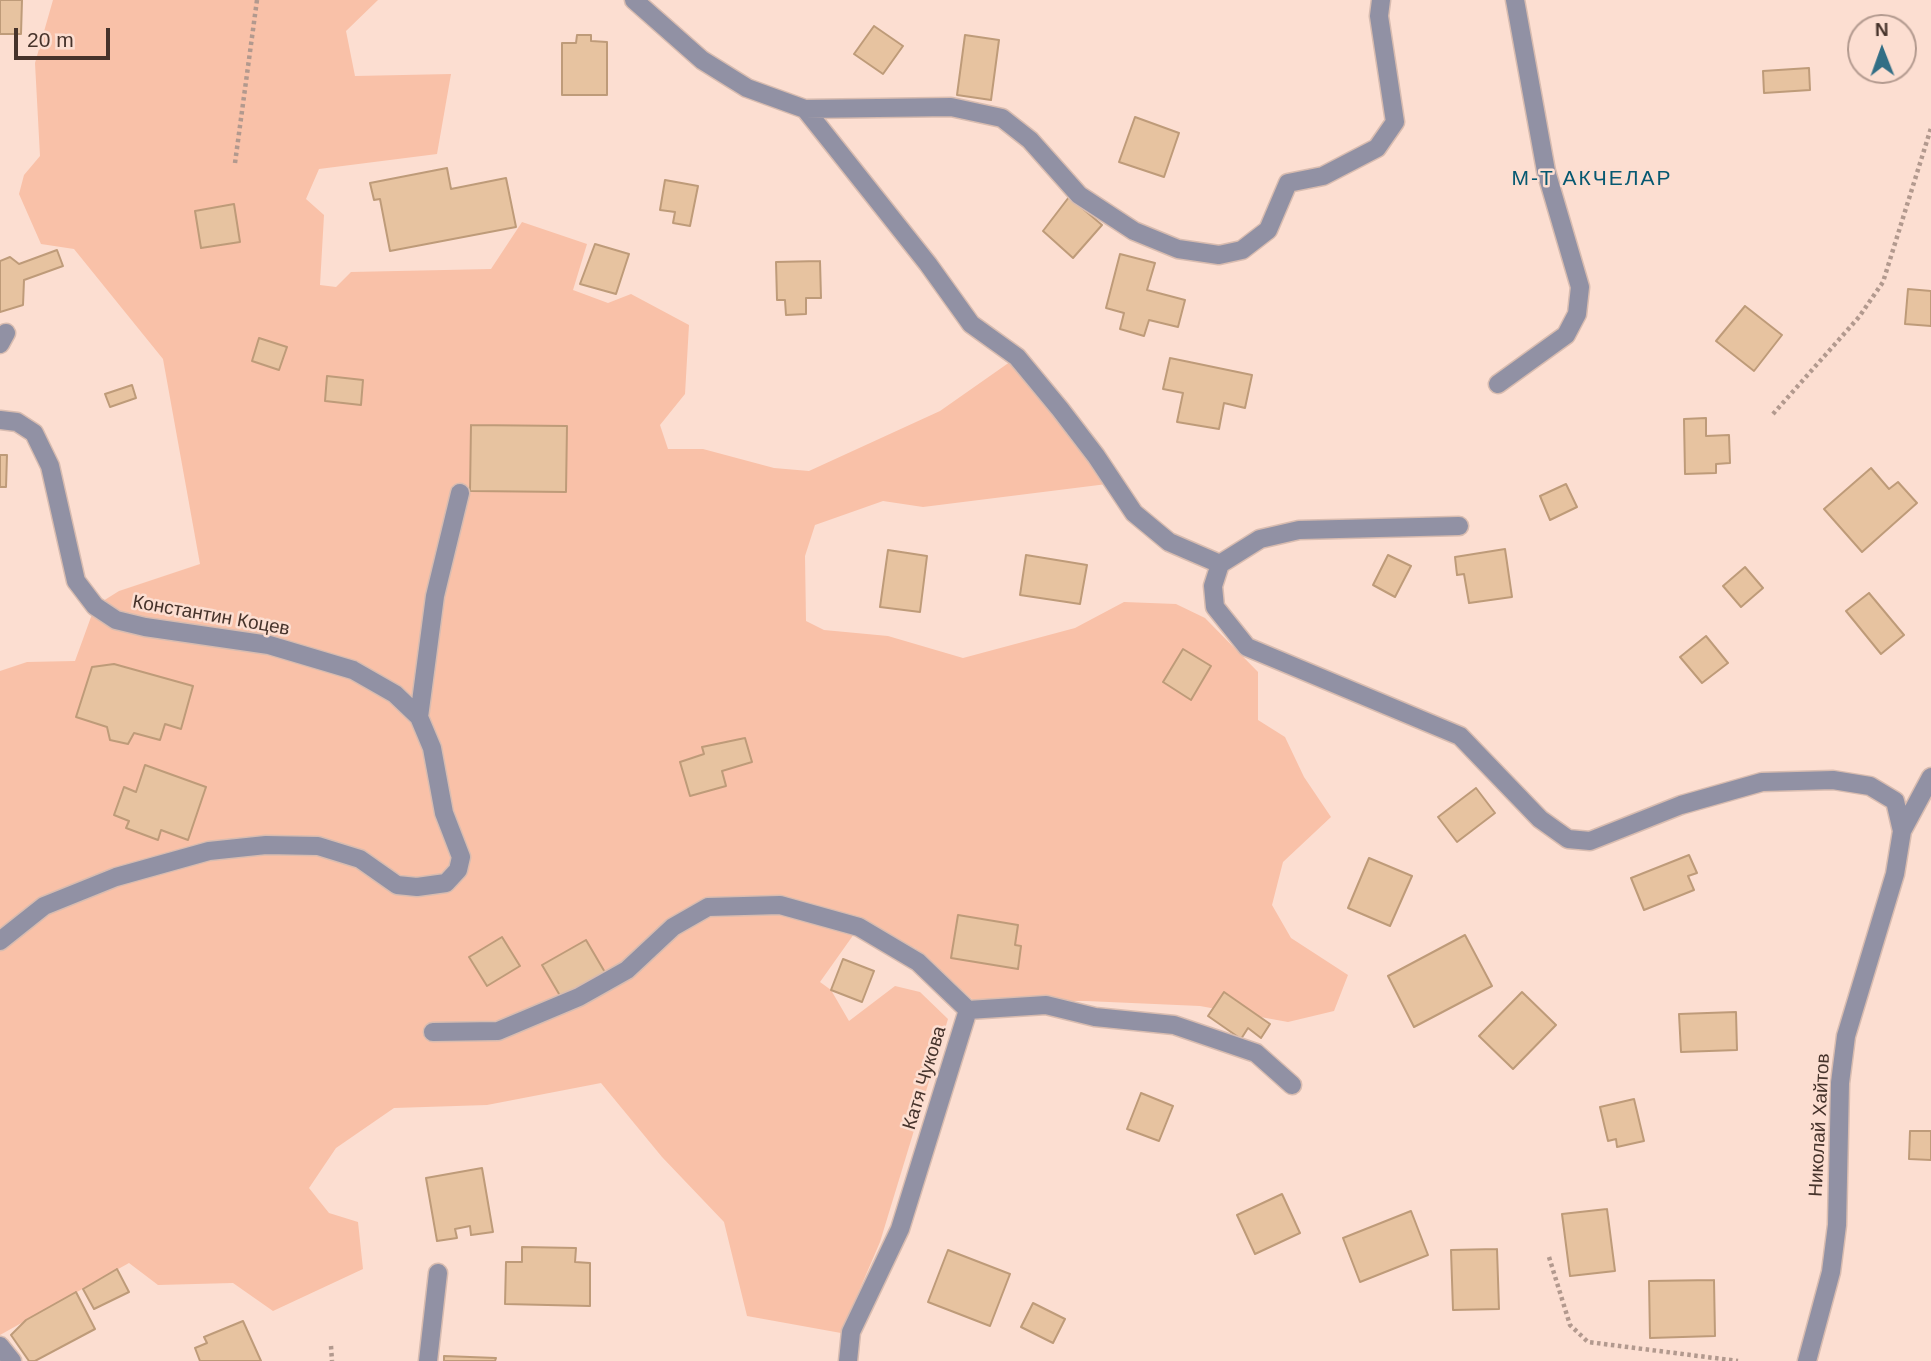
<!DOCTYPE html>
<html>
<head>
<meta charset="utf-8">
<style>
  body { margin:0 }
  #map { position:relative; width:1931px; height:1361px; overflow:hidden; background:#fcded1; font-family:Helvetica,sans-serif }
  canvas { display:block }
  .north { position:absolute; left:1847px; top:14px; width:70px; height:70px; box-sizing:border-box; background:#fcded1; border:2px solid #b39a8f; border-radius:50%; rotate:359deg; font-size:19px; font-weight:700; line-height:28px; text-align:center; color:#46332b }
  .north::after { content:''; display:block; margin:auto; width:24px; height:32px; background:#326e85; clip-path:polygon(50% 0,100% 100%,50% 72%,0 100%) }
  .scale { position:absolute; left:14px; top:28px; width:96px; height:32px; box-sizing:border-box; border:4px solid #46332b; border-top:0; padding-left:9px; font-size:21px; line-height:24px; white-space:nowrap; color:#46332b; -webkit-text-stroke:5px #fcded1; paint-order:stroke }
</style>
</head>
<body>
<div id="map">
<canvas width="1931" height="1361"></canvas>
<div class="north">N</div>
<div class="scale">20 m</div>
</div>
<script>
const c = document.querySelector('canvas').getContext('2d');
c.lineJoin = 'round';
function fillPath(path, color) { c.fillStyle = color; c.fill(path, 'evenodd'); }
const toPath = rows => new Path2D(rows.map(r => 'M' + r).join(''));
function stroke(path, color, width, dash) { c.strokeStyle = color; c.lineWidth = width; c.lineCap = dash ? 'butt' : 'round'; c.setLineDash(dash || []); c.stroke(path); }
function label(font, color, halo, rows, align = 'center') {
  c.font = font + ' Helvetica,sans-serif'; c.lineWidth = 5; c.setLineDash([]); c.textBaseline = 'middle'; c.strokeStyle = halo; c.fillStyle = color; for (const [text, x, y, turn = 0] of rows) {
    c.save(); c.translate(x, y); c.rotate((+turn || 0) * Math.PI / 180); c.textAlign = isNaN(turn) ? turn : align; if (halo) c.strokeText(text, 0, 0); c.fillText(text, 0, 0); c.restore();
  }
}
const green = toPath([
  [53,0,378,0,346,31,355,76,451,74,437,154,319,169,306,199,324,215,320,285,336,287,351,272,491,269,522,222,587,244,573,290,608,303,631,294,689,325,685,394,660,425,668,449,703,449,774,468,809,471,940,411,1017,357,1115,483,923,507,883,501,815,525,805,556,806,621,824,630,888,636,963,658,1075,628,1124,602,1176,604,1205,618,1258,672,1258,720,1285,737,1304,777,1331,817,1283,862,1272,905,1291,938,1348,975,1334,1011,1288,1022,1200,1006,1086,1001,974,1001,915,948,859,927,820,982,831,990,849,1021,895,986,920,992,948,1019,880,1242,841,1333,747,1316,724,1222,662,1157,601,1083,487,1105,394,1108,336,1148,309,1188,329,1213,358,1222,363,1269,273,1311,233,1283,158,1285,129,1263,0,1335,0,671,27,662,75,661,95,606,119,591,200,564,163,359,74,249,41,244,19,194,24,175,40,156,35,63]
]);
const building = toPath([
  [0,0,22,0,21,34,0,34,0,0],
  [874,26,903,46,883,74,854,54,874,26],
  [577,35,591,35,591,41,607,42,607,95,562,95,562,43,576,43,577,35],
  [965,35,999,40,991,100,957,95,965,35],
  [1809,68,1810,90,1764,93,1763,71,1809,68],
  [1135,117,1179,133,1164,177,1119,162,1135,117],
  [447,168,451,189,506,178,516,227,390,251,380,199,374,200,370,183,447,168],
  [665,180,698,186,690,226,673,223,675,212,660,210,665,180],
  [1069,197,1102,225,1073,258,1043,231,1069,197],
  [234,204,240,242,201,248,195,211,234,204],
  [595,244,629,254,616,294,580,284,595,244],
  [57,250,63,266,24,280,23,305,0,312,0,261,10,257,19,264,57,250],
  [1120,254,1155,263,1147,290,1185,300,1178,327,1149,320,1144,336,1120,329,1124,313,1106,308,1120,254],
  [820,261,821,298,806,298,806,314,786,315,785,300,777,300,776,262,820,261],
  [1908,289,1931,291,1931,326,1905,324,1908,289],
  [1745,306,1782,335,1754,371,1716,341,1745,306],
  [259,338,287,347,279,370,252,361,259,338],
  [1170,358,1252,375,1245,408,1224,403,1219,429,1177,422,1183,393,1163,389,1170,358],
  [327,376,363,380,361,405,325,401,327,376],
  [132,385,136,398,110,407,105,394,132,385],
  [1706,418,1706,436,1729,435,1730,463,1716,464,1716,473,1685,474,1684,419,1706,418],
  [471,425,567,426,566,492,470,491,471,425],
  [0,455,7,455,6,487,0,487,0,455],
  [1871,468,1889,489,1898,482,1917,503,1862,552,1824,509,1871,468],
  [1566,484,1577,507,1550,520,1540,496,1566,484],
  [1505,549,1512,597,1469,603,1464,574,1457,575,1455,557,1505,549],
  [888,550,927,556,920,612,880,607,888,550],
  [1026,555,1087,565,1080,604,1020,595,1026,555],
  [1388,555,1411,566,1395,597,1373,585,1388,555],
  [1745,567,1763,588,1741,607,1723,586,1745,567],
  [1869,593,1904,635,1881,654,1846,611,1869,593],
  [1706,636,1728,663,1702,683,1680,657,1706,636],
  [1183,649,1211,666,1191,700,1163,682,1183,649],
  [114,664,193,686,181,729,165,724,160,740,134,733,128,744,110,740,107,727,76,717,92,667,114,664],
  [745,738,752,762,722,771,726,786,690,796,680,762,704,754,702,747,745,738],
  [145,765,206,787,188,840,161,830,158,840,126,828,129,821,114,815,124,787,136,792,145,765],
  [1476,788,1495,813,1457,842,1438,817,1476,788],
  [1689,855,1697,873,1688,876,1694,890,1644,910,1631,878,1689,855],
  [1369,858,1412,876,1390,926,1348,908,1369,858],
  [958,915,1018,925,1015,945,1021,946,1018,969,951,958,958,915],
  [1465,935,1492,986,1414,1027,1388,976,1465,935],
  [502,937,520,966,487,986,469,957,502,937],
  [586,940,606,974,562,999,542,965,586,940],
  [843,959,874,971,862,1002,831,990,843,959],
  [1224,992,1270,1024,1261,1038,1248,1028,1241,1039,1208,1016,1224,992],
  [1522,992,1556,1025,1513,1069,1479,1036,1522,992],
  [1736,1012,1737,1050,1681,1052,1679,1014,1736,1012],
  [1141,1093,1173,1106,1159,1141,1127,1129,1141,1093],
  [1634,1099,1644,1141,1617,1147,1616,1139,1608,1141,1600,1107,1634,1099],
  [1910,1131,1931,1131,1931,1160,1909,1159,1910,1131],
  [482,1168,493,1232,471,1235,470,1226,455,1229,457,1238,437,1241,426,1178,482,1168],
  [1282,1194,1300,1233,1255,1254,1237,1215,1282,1194],
  [1607,1209,1615,1271,1570,1276,1562,1214,1607,1209],
  [1411,1211,1428,1255,1360,1282,1343,1238,1411,1211],
  [522,1247,576,1248,575,1262,590,1263,590,1306,505,1304,506,1262,522,1262,522,1247],
  [1497,1249,1499,1309,1453,1310,1451,1250,1497,1249],
  [948,1250,1010,1274,990,1326,928,1302,948,1250],
  [117,1269,129,1292,94,1309,83,1289,117,1269],
  [1714,1280,1715,1336,1650,1338,1649,1281,1714,1280],
  [76,1292,95,1329,35,1361,29,1361,11,1335,26,1320,76,1292],
  [1033,1303,1065,1319,1053,1343,1021,1327,1033,1303],
  [243,1321,261,1361,200,1361,195,1348,207,1343,204,1337,243,1321],
  [444,1356,496,1358,495,1361,444,1361,444,1356]
]);
const path = toPath([
  [235,163,257,0],
  [1773,414,1859,317,1883,282,1931,128],
  [1549,1257,1570,1325,1588,1342,1738,1361],
  [331,1346,332,1361]
]);
const minor = toPath([
  [634,0,702,60,747,88,805,109],
  [0,344,6,333],
  [1498,384,1566,335,1577,314,1580,287,1546,171,1515,0],
  [0,420,17,422,34,433,50,466,76,581,95,606,116,620,145,627,269,645,353,670,395,694,419,717,432,748,444,813,461,857,458,870,446,883,417,887,397,885,360,859,318,846,266,845,209,851,116,877,44,906,0,941],
  [1459,526,1299,530,1260,539,1220,564,1213,586,1215,607,1247,647,1460,736,1540,819,1568,839,1590,841,1681,805,1762,782,1833,780,1870,786,1895,801,1902,831],
  [1220,564,1169,542,1134,513,1096,456,1060,409,1017,357,971,324,928,264,805,109,951,107,1002,118,1030,140,1079,195,1134,231,1178,249,1219,255,1242,250,1268,230,1288,183,1323,176,1377,148,1395,122,1379,16,1381,0],
  [419,717,435,596,460,493],
  [433,1032,498,1031,579,997,627,970,673,927,708,907,780,905,859,927,918,962,968,1010],
  [0,1346,12,1361],
  [428,1361,438,1273],
  [848,1361,851,1332,900,1229,968,1010,1046,1005,1095,1017,1174,1025,1256,1053,1292,1085],
  [1807,1361,1831,1272,1837,1225,1840,1083,1846,1036,1895,874,1902,831,1931,777]
]);
const streetNames = [
  ["Константин Коцев",211,616,10],
  ["Катя Чукова",925,1078,-73],
  ["Николай Хайтов",1820,1125,-87]
];
const neighbourhoodNames = [
  ["М-Т АКЧЕЛАР",1592,179]
];
fillPath(green, '#f9c1a8');
fillPath(building, '#e7c3a0');
stroke(building, '#be9b79', 2);
stroke(minor, '#d8bcb0', 21);
stroke(path, '#b2998e', 4.5, [3.5, 3.5]);
stroke(minor, '#9191a4', 18);
label('19px', '#46332b', '#fcded1', streetNames);
c.letterSpacing = '2px';
label('21px', '#065871', '#fcded1', neighbourhoodNames);
c.letterSpacing = '0px';
</script>
</body>
</html>
